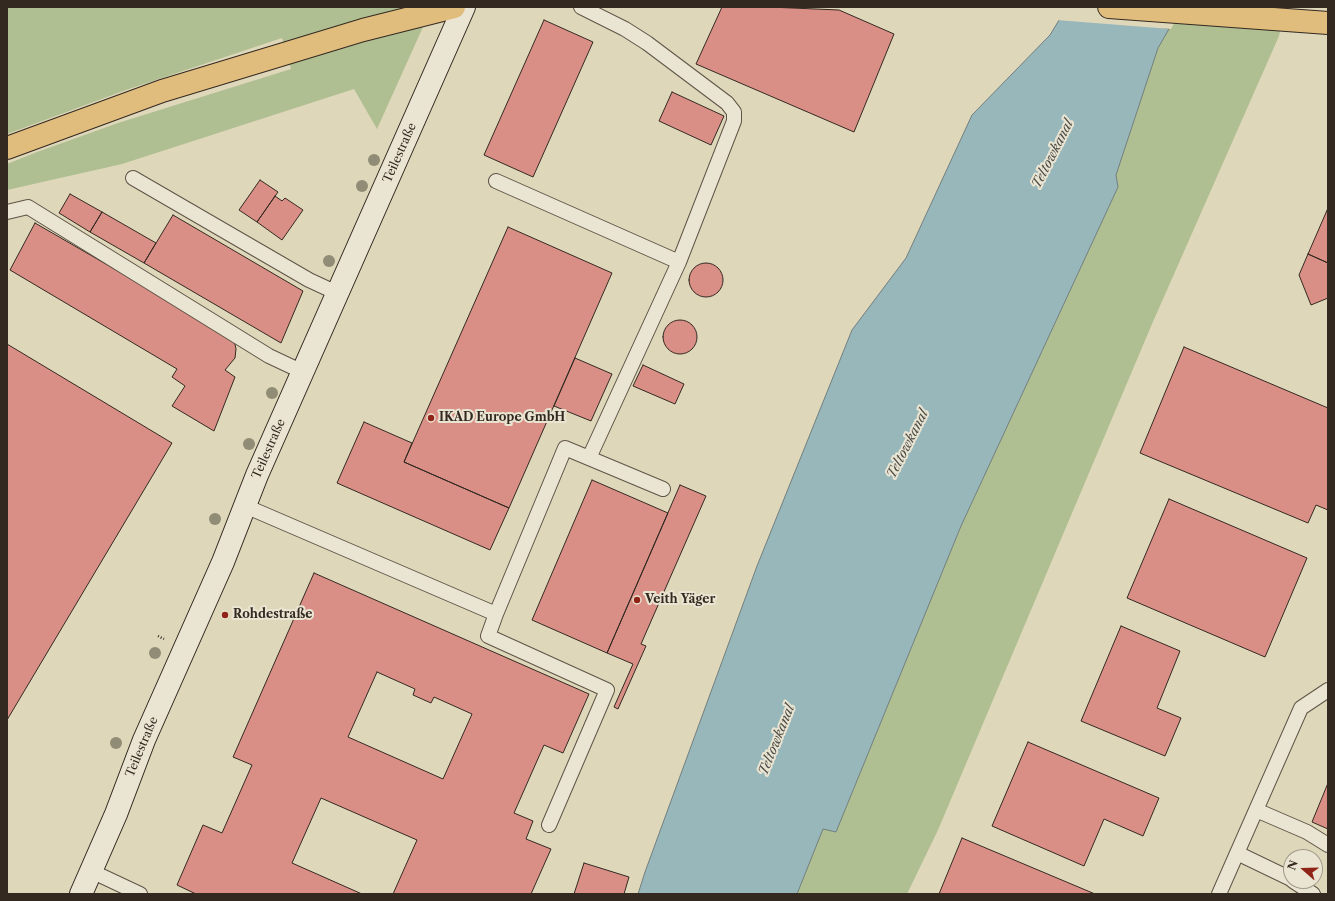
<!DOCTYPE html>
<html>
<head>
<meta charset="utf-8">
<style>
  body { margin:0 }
  #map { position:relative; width:1335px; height:901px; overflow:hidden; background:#dfd7ba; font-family:"Libre Caslon Text",serif }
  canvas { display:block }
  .frame { position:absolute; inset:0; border:8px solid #332921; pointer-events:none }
  .north { position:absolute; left:1283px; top:849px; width:40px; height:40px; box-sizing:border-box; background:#eae5d2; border:1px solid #a19a8b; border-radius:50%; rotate:290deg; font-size:11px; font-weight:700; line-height:16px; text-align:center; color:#332921 }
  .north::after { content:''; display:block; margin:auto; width:14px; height:18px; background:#8f2418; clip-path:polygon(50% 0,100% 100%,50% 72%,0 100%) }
</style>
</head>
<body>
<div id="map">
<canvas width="1335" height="901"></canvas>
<div class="frame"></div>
<div class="north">N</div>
</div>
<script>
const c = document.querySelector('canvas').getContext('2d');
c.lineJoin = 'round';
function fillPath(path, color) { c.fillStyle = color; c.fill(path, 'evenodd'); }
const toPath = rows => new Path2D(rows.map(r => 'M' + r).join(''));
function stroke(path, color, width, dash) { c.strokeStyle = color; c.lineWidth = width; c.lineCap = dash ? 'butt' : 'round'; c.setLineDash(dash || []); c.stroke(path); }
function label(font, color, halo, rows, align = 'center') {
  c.font = font + ' "Libre Caslon Text",serif'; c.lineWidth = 4; c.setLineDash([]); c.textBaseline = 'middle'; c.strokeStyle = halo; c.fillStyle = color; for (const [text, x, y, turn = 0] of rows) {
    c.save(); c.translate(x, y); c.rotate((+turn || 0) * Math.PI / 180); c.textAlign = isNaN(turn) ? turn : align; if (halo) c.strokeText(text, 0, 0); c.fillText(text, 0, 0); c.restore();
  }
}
const green = toPath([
  [7,7,432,7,377,129,354,89,122,164,7,190,7,164,37,152,118,123,291,69,282,38,126,90,7,134],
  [1181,7,1286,7,1279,36,1152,324,938,830,907,894,797,894,823,828,836,832,961,526,1118,187,1116,175,1158,48]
]);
const water = toPath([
  [1067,7,1169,29,1158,48,1116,175,1118,187,961,526,836,832,823,829,797,894,638,894,645,872,757,566,852,330,906,258,972,115,1050,35,1067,7]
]);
const pier = toPath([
  [1064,7,1183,7,1171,29,1056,20]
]);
const building = toPath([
  [722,7,769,7,839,10,894,34,854,132,696,64,722,7],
  [544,20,593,42,533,177,484,155,544,20],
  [672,92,724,116,711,145,659,121,672,92],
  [260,180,278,192,257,222,239,210,260,180],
  [70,194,102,212,90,232,59,213,70,194],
  [275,196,282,201,285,198,303,210,282,240,257,222,275,196],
  [1328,208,1328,263,1308,254,1328,208],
  [102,212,156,243,144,263,90,232,102,212],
  [173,215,303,291,281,343,144,263,173,215],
  [35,223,220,330,234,340,236,349,235,358,225,370,235,377,214,431,172,406,185,386,172,377,177,369,10,270,35,223],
  [508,227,612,273,509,508,404,462,508,227],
  [1308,254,1328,263,1328,298,1311,305,1299,275,1308,254],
  '689 280a17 17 0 1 1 34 0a17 17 0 1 1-34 0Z',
  '663 337a17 17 0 1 1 34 0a17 17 0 1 1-34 0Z',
  [7,344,172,443,7,720,7,344],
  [1184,347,1328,408,1328,510,1316,505,1308,523,1140,453,1184,347],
  [575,358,612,374,591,421,554,406,575,358],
  [643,365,684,384,675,404,633,386,643,365],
  [364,422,412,443,404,462,509,508,490,550,337,483,364,422],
  [592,480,668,513,607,653,532,620,592,480],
  [680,485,706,496,641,644,646,646,618,709,614,707,633,664,607,653,680,485],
  [1169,499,1307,558,1265,657,1127,598,1169,499],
  [314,573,589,694,563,753,544,745,514,813,533,821,526,839,551,849,531,894,393,894,417,840,321,798,292,863,362,894,196,894,177,885,203,825,222,833,252,765,233,757,314,573],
  [377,672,415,689,413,695,431,703,434,697,472,714,443,779,348,737,377,672],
  [1121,626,1180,651,1157,708,1181,718,1165,756,1081,721,1121,626],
  [1028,742,1159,798,1143,836,1104,819,1084,866,992,826,1028,742],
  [1328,783,1328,829,1312,822,1328,783],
  [962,838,1095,894,939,894,962,838],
  [584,863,629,877,624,894,574,894,584,863]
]);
const path = toPath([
  [158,636,164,639]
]);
const lane = toPath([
  [581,7,625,29,647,43,727,103,734,112,734,121,679,262,589,458],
  [133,178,309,280,337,293],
  [496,181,679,262],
  [7,212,28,207,269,356,303,372],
  [245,506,496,614,488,636,607,690,549,825],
  [496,614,565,448,663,489],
  [1256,810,1307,832,1328,845],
  [1237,853,1291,879],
  [91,871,140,894],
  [1293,881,1313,894],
  [1219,894,1301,708,1328,690]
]);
const secondary = toPath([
  [81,894,116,814,144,740,223,562,257,475,464,7]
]);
const highway = toPath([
  [1109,7,1328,23],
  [7,148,162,91,363,30,454,7]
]);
const trees = [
  [374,160],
  [362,186],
  [329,261],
  [272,393],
  [249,444],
  [215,519],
  [155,653],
  [116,743]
];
const markers = [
  [431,418,4,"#8f2418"],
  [637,600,4,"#8f2418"],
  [225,615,4,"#8f2418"]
];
const streetNames = [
  ["Teilestraße",400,153,-66],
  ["Teilestraße",269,449,-66],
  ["Teilestraße",142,747,-67]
];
const poiNames = [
  ["IKAD Europe GmbH",439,418],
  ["Veith Yäger",645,600],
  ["Rohdestraße",233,615]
];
const waterNames = [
  ["Teltowkanal",1053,154,-63],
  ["Teltowkanal",908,444,-63],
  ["Teltowkanal",777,740,-68]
];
fillPath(green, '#afbf92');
fillPath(water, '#98b7bb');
stroke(water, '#707e7d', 1);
fillPath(pier, '#dfd7ba');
fillPath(building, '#da8f86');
stroke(building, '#332921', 1);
stroke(lane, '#5e5447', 16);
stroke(secondary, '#332921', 24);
stroke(highway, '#332921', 24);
stroke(path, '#332921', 2.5, [1, 2]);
stroke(lane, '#eae5d2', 14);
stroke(secondary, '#eae5d2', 22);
stroke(highway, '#e0bc7d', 22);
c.fillStyle = '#918c75';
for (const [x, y] of trees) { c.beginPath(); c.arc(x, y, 6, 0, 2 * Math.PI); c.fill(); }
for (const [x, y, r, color] of markers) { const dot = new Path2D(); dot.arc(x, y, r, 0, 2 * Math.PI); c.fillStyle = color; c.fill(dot); stroke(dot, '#eae5d2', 1.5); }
label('12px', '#332921', '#eae5d2', streetNames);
label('bold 12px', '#332921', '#eae5d2', poiNames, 'left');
label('italic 13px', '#4c4c48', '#eae5d2', waterNames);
</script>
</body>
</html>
